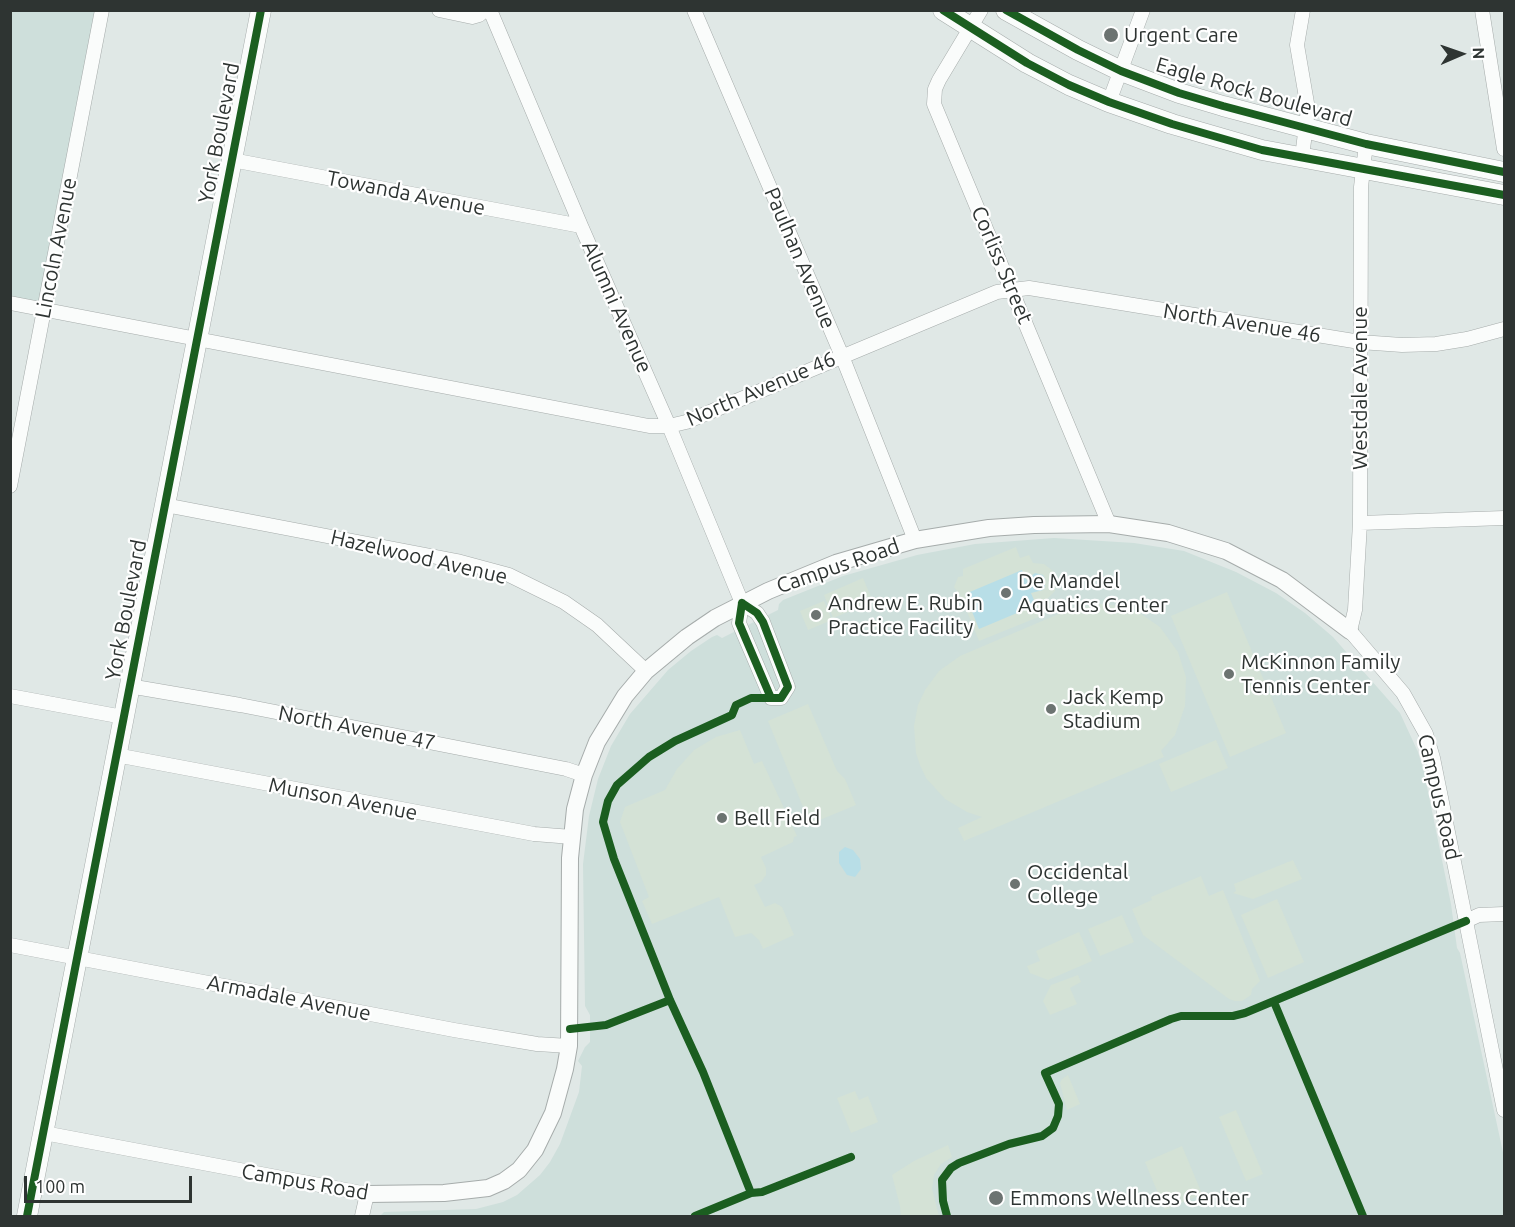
<!DOCTYPE html>
<html>
<head>
<meta charset="utf-8">
<style>
  body { margin:0 }
  #map { position:relative; width:1515px; height:1227px; overflow:hidden; background:#e0e8e6; font-family:Ubuntu,sans-serif }
  canvas { display:block }
  .frame { position:absolute; inset:0; border:12px solid #2e3432; pointer-events:none }
  .north { position:absolute; left:1431px; top:24px; width:60px; height:60px; -webkit-text-stroke:4px #fff; paint-order:stroke; rotate:88deg; font-size:16px; font-weight:700; line-height:24px; text-align:center; color:#2e3432 }
  .north::after { content:''; display:block; margin:auto; width:21px; height:27px; background:#2e3432; clip-path:polygon(50% 0,100% 100%,50% 72%,0 100%) }
  .scale { position:absolute; left:24px; top:1176px; width:168px; height:27px; box-sizing:border-box; border:3px solid #2e3432; border-top:0; padding-left:8px; font-size:18px; line-height:21px; white-space:nowrap; color:#2e3432; -webkit-text-stroke:4px #fff; paint-order:stroke }
</style>
</head>
<body>
<div id="map">
<canvas width="1515" height="1227"></canvas>
<div class="frame"></div>
<div class="north">N</div>
<div class="scale">100 m</div>
</div>
<script>
const c = document.querySelector('canvas').getContext('2d');
c.lineJoin = 'round';
function fillPath(path, color) { c.fillStyle = color; c.fill(path, 'evenodd'); }
const toPath = rows => new Path2D(rows.map(r => 'M' + r).join(''));
function stroke(path, color, width, dash) { c.strokeStyle = color; c.lineWidth = width; c.lineCap = dash ? 'butt' : 'round'; c.setLineDash(dash || []); c.stroke(path); }
function label(font, color, halo, rows, align = 'center') {
  c.font = font + ' Ubuntu,sans-serif'; c.lineWidth = 4.5; c.setLineDash([]); c.textBaseline = 'middle'; c.strokeStyle = halo; c.fillStyle = color; for (const [text, x, y, turn = 0] of rows) {
    c.save(); c.translate(x, y); c.rotate((+turn || 0) * Math.PI / 180); c.textAlign = isNaN(turn) ? turn : align; if (halo) c.strokeText(text, 0, 0); c.fillText(text, 0, 0); c.restore();
  }
}
const built = toPath([
  [10,11,100,11,41,307,11,302],
  [1054,538,1134,543,1184,551,1236,572,1276,593,1305,613,1333,637,1400,713,1418,752,1424,772,1451,904,1457,948,1460,953,1504,1157,1504,1216,380,1216,384,1212,476,1209,503,1202,517,1195,540,1175,550,1162,560,1144,579,1092,582,1066,578,1061,585,1047,590,1042,590,1015,585,1006,583,864,589,816,598,779,611,746,630,714,668,670,691,651,712,637,717,635,722,638,778,610,779,604,783,600,843,576,917,555,975,544]
]);
const green = toPath([
  [1016,547,1020,558,1029,555,1033,563,1044,564,1053,571,1056,581,1055,591,1046,600,1048,605,1039,610,1041,616,979,641,961,597,954,587,958,577,963,576,963,569],
  [863,578,873,602,833,618,824,595],
  [1227,592,1286,733,1230,757,1171,616],
  [824,601,832,620,808,630,800,611],
  [1100,604,1120,606,1141,614,1160,627,1178,652,1186,677,1185,706,1175,735,1161,751,1164,757,964,841,958,828,982,817,967,812,945,799,926,778,920,765,916,753,914,726,918,705,925,690,939,671,960,656,1068,610],
  [808,704,837,771,845,779,856,805,810,824,768,721],
  [740,730,754,764,762,761,797,836,794,837,793,842,761,857,766,868,766,875,761,882,754,885,765,907,775,903,782,907,794,935,763,949,759,940,751,933,735,937,719,897,652,924,642,901,649,897,620,822,625,807,665,790,677,769,694,750,716,737],
  [1216,740,1228,768,1171,792,1159,764],
  [1293,860,1302,879,1253,899,1233,893,1236,891,1234,884],
  [1201,876,1209,896,1223,890,1260,981,1252,989,1251,995,1242,1001,1235,1001,1229,999,1143,935,1132,909,1152,900,1151,897],
  [1277,899,1304,962,1268,978,1241,915],
  [1122,915,1134,942,1100,956,1088,929],
  [1079,932,1092,961,1048,980,1030,973,1027,966,1040,961,1036,951],
  [1078,975,1081,982,1070,988,1077,1004,1050,1015,1043,1001,1051,985],
  [1068,1075,1080,1104,1067,1110,1060,1083,1062,1079],
  [855,1091,859,1100,868,1096,878,1122,851,1133,837,1098],
  [1236,1110,1263,1174,1246,1181,1219,1117],
  [948,1145,952,1157,941,1164,934,1175,932,1189,939,1216,901,1216,900,1206,892,1175,914,1161],
  [1182,1146,1202,1194,1165,1210,1145,1162]
]);
const water = toPath([
  [1022,570,1026,580,1035,573,1043,575,1045,579,1045,587,1043,590,1031,593,1036,605,979,629,965,594],
  [845,847,853,850,860,859,861,869,855,877,847,875,839,863,839,852]
]);
const minor = toPath([
  [439,10,472,17,479,15,485,10],
  [490,10,581,226,669,426,742,603],
  [694,10,842,356,915,540],
  [981,10,939,80,935,89,934,104,1109,524],
  [1482,10,1504,149],
  [1109,102,1143,10],
  [1366,144,1361,187,1360,523,1355,610,1350,631,1403,693,1426,734,1433,758,1504,1110],
  [1302,157,1308,109,1297,45,1303,10],
  [232,160,581,226],
  [10,303,649,426,669,426,686,422,997,292,1012,290,1029,288,1360,342,1402,345,1436,344,1467,339,1504,329],
  [10,486,102,10],
  [165,505,457,561,509,575,564,602,597,625,646,671],
  [1360,523,1504,518],
  [742,603,757,613,763,622,788,687,781,698,771,698,739,623,742,603],
  [129,686,240,705,566,769,584,775],
  [10,696,123,717],
  [116,755,534,834,572,837],
  [1466,921,1479,915,1504,914],
  [10,945,454,1030,537,1044,569,1046],
  [44,1133,367,1194,362,1216]
]);
const tertiary = toPath([
  [367,1194,444,1193,488,1188,504,1181,519,1170,535,1150,553,1113,565,1069,569,1046,570,858,575,809,584,775,597,742,625,696,646,671,687,637,715,618,768,591,836,563,915,540,989,528,1034,525,1109,524,1168,533,1226,551,1282,580,1350,631]
]);
const secondary = toPath([
  [943,10,1027,63,1069,85,1109,102,1172,124,1262,150,1504,195],
  [1006,10,1078,50,1121,71,1179,93,1223,106,1366,144,1504,172],
  [27,1216,261,10]
]);
const cycleway = toPath([
  [943,10,1027,63,1069,85,1109,102,1172,124,1262,150,1504,195],
  [1006,10,1078,50,1121,71,1179,93,1223,106,1366,144,1504,172],
  [742,603,757,613,763,622,788,687,781,698,771,698,739,623,742,603],
  [1274,1002,1363,1216],
  [570,1029,606,1025,670,1000],
  [751,1193,703,1072,670,1000,614,859,603,822,608,801,617,785,649,757,675,741,732,715,736,705,751,698,771,698],
  [27,1216,261,10],
  [695,1216,751,1193,762,1192,851,1157],
  [947,1216,943,1201,942,1180,951,1168,959,1163,1009,1144,1042,1136,1053,1128,1058,1116,1059,1104,1045,1073,1171,1019,1181,1016,1233,1016,1245,1013,1466,921]
]);
const markers = [
  [1111,35,8,"#6c7371"],
  [1006,593,6,"#6c7371"],
  [816,615,6,"#6c7371"],
  [1229,674,6,"#6c7371"],
  [1051,709,6,"#6c7371"],
  [722,818,6,"#6c7371"],
  [1015,884,6,"#6c7371"],
  [996,1198,8,"#6c7371"]
];
const poiNames = [
  ["Urgent Care",1124,35],
  ["De Mandel",1018,581],
  ["Aquatics Center",1018,605],
  ["Andrew E. Rubin",828,603],
  ["Practice Facility",828,627],
  ["McKinnon Family",1241,662],
  ["Tennis Center",1241,686],
  ["Jack Kemp",1063,697],
  ["Stadium",1063,721],
  ["Bell Field",734,818],
  ["Occidental",1027,872],
  ["College",1027,896],
  ["Emmons Wellness Center",1010,1198]
];
const streetNames = [
  ["Eagle Rock Boulevard",1254,92,16],
  ["York Boulevard",219,133,-79],
  ["Towanda Avenue",406,193,11],
  ["Lincoln Avenue",56,248,-79],
  ["Paulhan Avenue",800,258,67],
  ["Corliss Street",1002,265,67],
  ["Alumni Avenue",617,307,66],
  ["North Avenue 46",1242,323,9],
  ["Westdale Avenue",1360,388,-90],
  ["North Avenue 46",761,389,-23],
  ["Hazelwood Avenue",419,557,13],
  ["Campus Road",838,566,-19],
  ["York Boulevard",126,610,-79],
  ["North Avenue 47",357,728,11],
  ["Campus Road",1439,797,77],
  ["Munson Avenue",343,799,11],
  ["Armadale Avenue",289,998,11],
  ["Campus Road",305,1182,10]
];
fillPath(built, '#cedfdb');
fillPath(green, '#d4e2d6');
fillPath(water, '#b8dee7');
stroke(minor, '#a6acab', 15);
stroke(tertiary, '#a6acab', 18);
stroke(secondary, '#a6acab', 21);
stroke(minor, '#fafcfb', 14);
stroke(tertiary, '#fafcfb', 16);
stroke(secondary, '#fafcfb', 20);
stroke(cycleway, '#1b5e20', 8);
for (const [x, y, r, color] of markers) { const dot = new Path2D(); dot.arc(x, y, r, 0, 2 * Math.PI); c.fillStyle = color; c.fill(dot); stroke(dot, '#fff', 2); }
label('21px', '#2e3432', '#fff', poiNames, 'left');
label('21px', '#2e3432', '#fff', streetNames);
</script>
</body>
</html>
